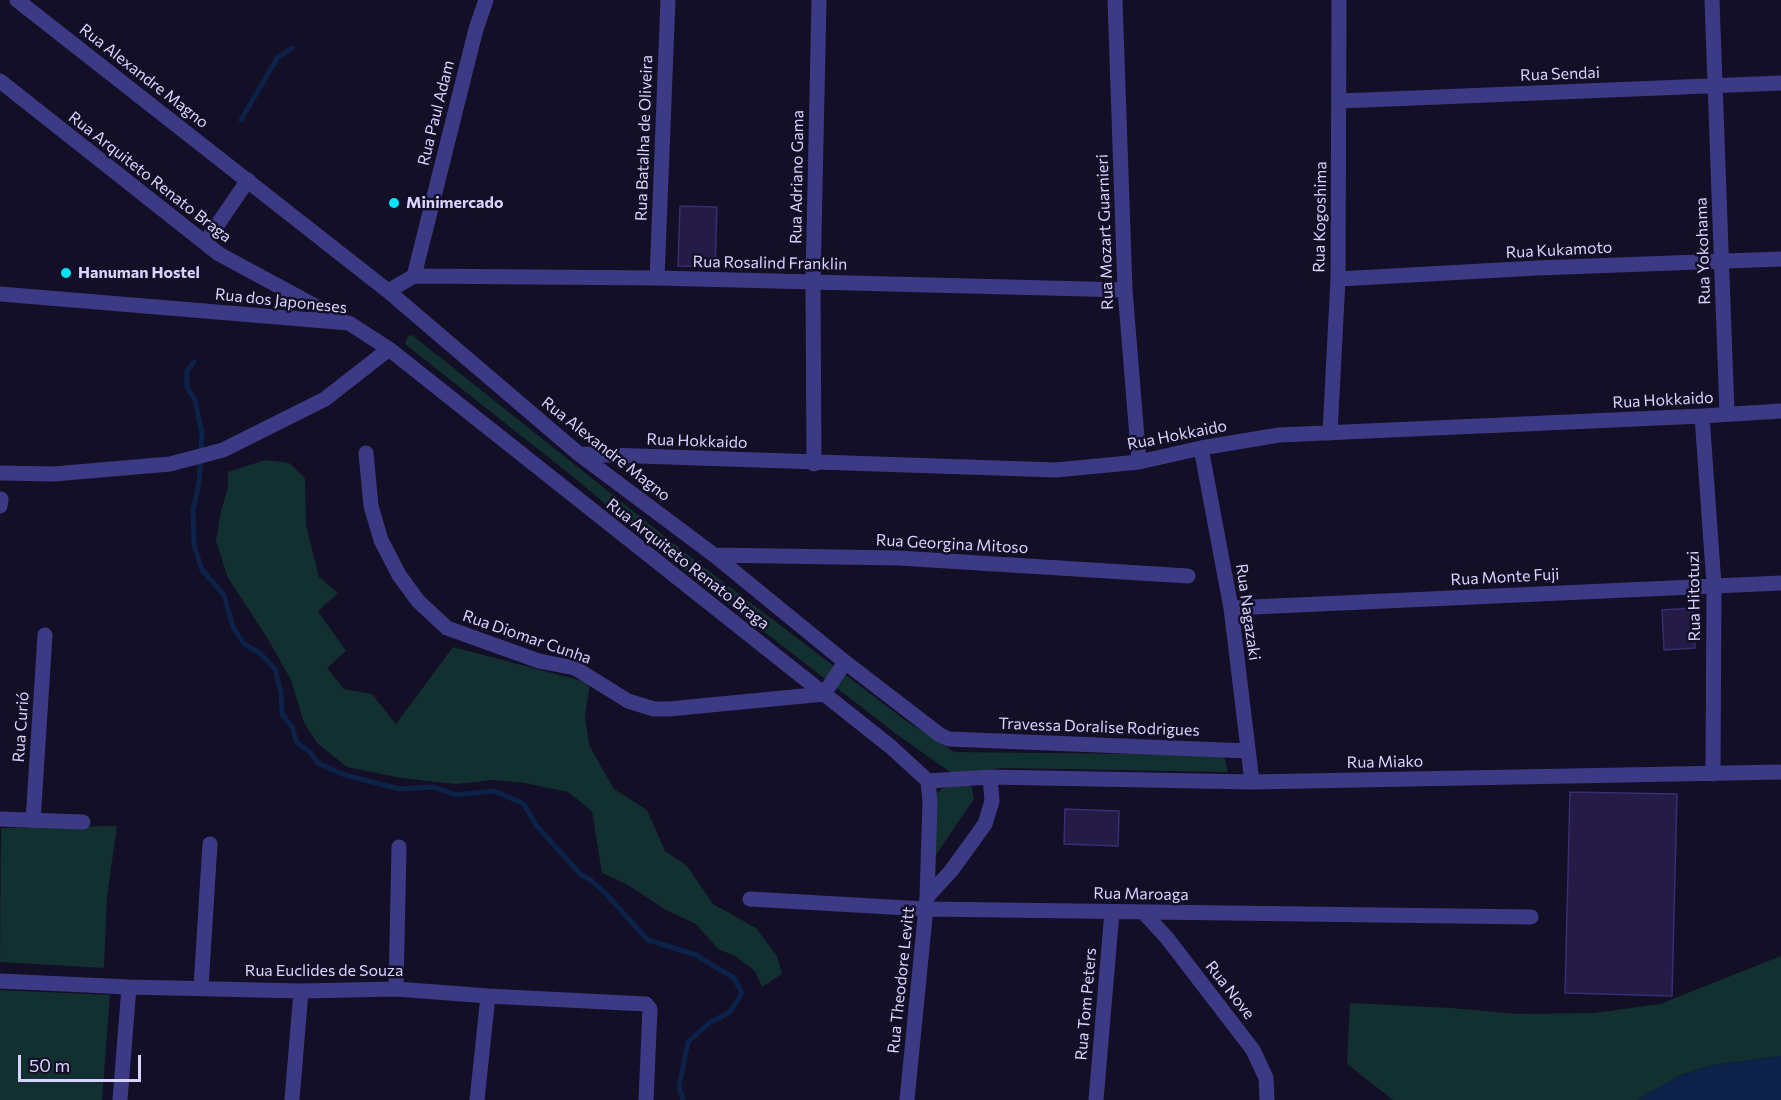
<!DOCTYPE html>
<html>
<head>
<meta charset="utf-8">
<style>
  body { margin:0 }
  #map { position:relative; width:1781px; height:1100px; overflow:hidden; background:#130f26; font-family:Commissioner,sans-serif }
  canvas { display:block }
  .scale { position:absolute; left:18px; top:1055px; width:123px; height:27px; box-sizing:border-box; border:3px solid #d9d4ff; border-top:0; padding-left:8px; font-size:18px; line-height:21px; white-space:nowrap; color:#d9d4ff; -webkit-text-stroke:4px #130f26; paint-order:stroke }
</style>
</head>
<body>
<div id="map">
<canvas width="1781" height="1100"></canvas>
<div class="scale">50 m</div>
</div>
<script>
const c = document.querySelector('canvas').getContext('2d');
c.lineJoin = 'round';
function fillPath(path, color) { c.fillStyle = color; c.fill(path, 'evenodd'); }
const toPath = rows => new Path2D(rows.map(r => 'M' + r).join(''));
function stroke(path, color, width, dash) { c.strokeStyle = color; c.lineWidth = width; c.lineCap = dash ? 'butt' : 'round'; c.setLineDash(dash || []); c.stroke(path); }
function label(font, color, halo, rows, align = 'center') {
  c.font = font + ' Commissioner,sans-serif'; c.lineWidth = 5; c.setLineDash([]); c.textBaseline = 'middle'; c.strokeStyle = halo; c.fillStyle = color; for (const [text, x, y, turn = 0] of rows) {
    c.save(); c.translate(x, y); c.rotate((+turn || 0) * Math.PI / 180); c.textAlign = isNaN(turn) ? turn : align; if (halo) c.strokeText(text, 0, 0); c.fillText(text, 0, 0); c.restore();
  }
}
const green = toPath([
  [412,335,697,562,905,720,954,752,1224,755,1228,772,1003,768,974,771,965,780,972,788,974,799,929,865,932,805,937,793,957,777,895,733,687,572,572,476,405,344,408,336],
  [265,460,289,463,305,478,306,525,319,577,338,593,318,611,346,651,327,668,344,689,372,694,396,724,453,647,590,683,585,717,589,745,614,789,647,810,665,851,687,866,713,904,756,928,777,956,782,974,762,987,755,971,735,956,718,949,696,924,666,910,628,885,602,873,592,811,568,792,525,783,493,780,456,784,401,778,347,767,318,744,304,723,291,680,268,639,228,578,216,541,221,511,228,488,228,472],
  [117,826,107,897,104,968,0,962,1,828],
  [1781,956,1781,1056,1713,1065,1681,1075,1637,1100,1393,1100,1347,1064,1350,1003,1452,1008,1517,1014,1594,1013,1660,1004],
  [0,990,110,995,102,1100,0,1100]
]);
const water = toPath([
  [1781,1056,1781,1100,1637,1100,1681,1075,1713,1065]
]);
const stream = toPath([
  [241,120,277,58,292,48],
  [194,362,187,371,187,387,195,400,202,434,199,483,193,510,194,545,202,570,224,595,233,627,244,644,260,653,275,669,281,693,282,714,292,727,297,743,310,752,318,763,342,774,399,789,433,787,456,795,494,791,524,804,536,825,580,874,591,880,606,894,648,940,696,955,734,978,742,993,730,1012,709,1023,688,1042,679,1087,683,1100]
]);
const building = toPath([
  [680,206,717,207,715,267,678,266,680,206],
  [1693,608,1695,648,1664,650,1662,610,1693,608],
  [1570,792,1677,794,1672,996,1565,993,1570,792],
  [1065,809,1119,811,1118,846,1064,844,1065,809]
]);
const minor = toPath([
  [17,0,388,291,579,454,714,555,845,662,940,735,949,739,1248,751],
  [1115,0,1125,290,1139,462],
  [1712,0,1727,414],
  [0,81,219,254,343,321],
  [1340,101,1781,83],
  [205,243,248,180],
  [414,276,657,278,1125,290],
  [657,278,668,0],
  [1338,279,1537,268,1781,259],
  [388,291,414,276,476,29,486,0],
  [0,294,349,323,389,349,891,747,928,781,990,777,1252,782,1781,772],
  [1702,416,1714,585,1713,774],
  [1330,433,1338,279,1339,0],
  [1201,448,1231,608,1252,782],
  [366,453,371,506,381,540,399,575,418,601,447,628,539,661,575,668,628,701,654,709,669,709,824,694,845,662],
  [579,454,1056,470,1139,462,1201,448,1279,435,1702,416,1781,411],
  [814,464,813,282,819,0],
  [0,473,54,474,170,464,223,450,325,399,389,349],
  [0,506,1,499],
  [714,555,899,558,1188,576],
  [1231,608,1781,583],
  [0,819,83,822],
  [33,821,45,635],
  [927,897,951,871,985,824,992,801,990,777],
  [750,899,925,909,1531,917],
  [1144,913,1167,938,1253,1050,1266,1078,1267,1100],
  [0,981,129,987,301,991,396,989,488,996,646,1004,650,1009,646,1100],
  [201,987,210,844],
  [396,989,399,847],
  [120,1100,129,987],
  [292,1100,301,991],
  [477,1100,488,996],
  [907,1100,927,897,930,802,928,781],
  [1096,1100,1112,912]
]);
const markers = [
  [394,203,6,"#00e5ff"],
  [66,273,6,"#00e5ff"]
];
const streetNames = [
  ["Rua Sendai",1560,74,-2],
  ["Rua Alexandre Magno",144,76,38],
  ["Rua Paul Adam",436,113,-76],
  ["Rua Batalha de Oliveira",644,138,-88],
  ["Rua Arquiteto Renato Braga",150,177,38],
  ["Rua Adriano Gama",797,177,-89],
  ["Rua Kogoshima",1320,217,-89],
  ["Rua Mozart Guarnieri",1105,232,-92],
  ["Rua Kukamoto",1559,250,-3],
  ["Rua Yokohama",1703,251,-92],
  ["Rua Rosalind Franklin",770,263,1],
  ["Rua dos Japoneses",281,301,6],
  ["Rua Hokkaido",1663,400,-3],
  ["Rua Hokkaido",1177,435,-11],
  ["Rua Hokkaido",697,441,2],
  ["Rua Alexandre Magno",606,449,38],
  ["Rua Georgina Mitoso",952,544,3],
  ["Rua Arquiteto Renato Braga",688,564,38],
  ["Rua Monte Fuji",1505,577,-3],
  ["Rua Hitotuzi",1694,596,-91],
  ["Rua Nagazaki",1248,612,82],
  ["Rua Diomar Cunha",527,637,19],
  ["Rua Curió",21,727,-86],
  ["Travessa Doralise Rodrigues",1099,727,2],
  ["Rua Miako",1385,762,-1],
  ["Rua Maroaga",1141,894,1],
  ["Rua Euclides de Souza",324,971],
  ["Rua Theodore Levitt",901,980,-84],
  ["Rua Nove",1230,990,52],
  ["Rua Tom Peters",1086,1004,-85]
];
const poiNames = [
  ["Minimercado",406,203],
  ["Hanuman Hostel",78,273]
];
fillPath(green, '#12302f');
fillPath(water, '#0c2248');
stroke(stream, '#0c2248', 5);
fillPath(building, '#241b47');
stroke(building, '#3b2d73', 1.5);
stroke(minor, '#3d3a85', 15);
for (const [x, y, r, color] of markers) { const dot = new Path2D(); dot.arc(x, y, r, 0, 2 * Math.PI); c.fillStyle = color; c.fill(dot); stroke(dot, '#130f26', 2); }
label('16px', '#d9d4ff', '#130f26', streetNames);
label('bold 16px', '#d9d4ff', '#130f26', poiNames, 'left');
</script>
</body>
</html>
